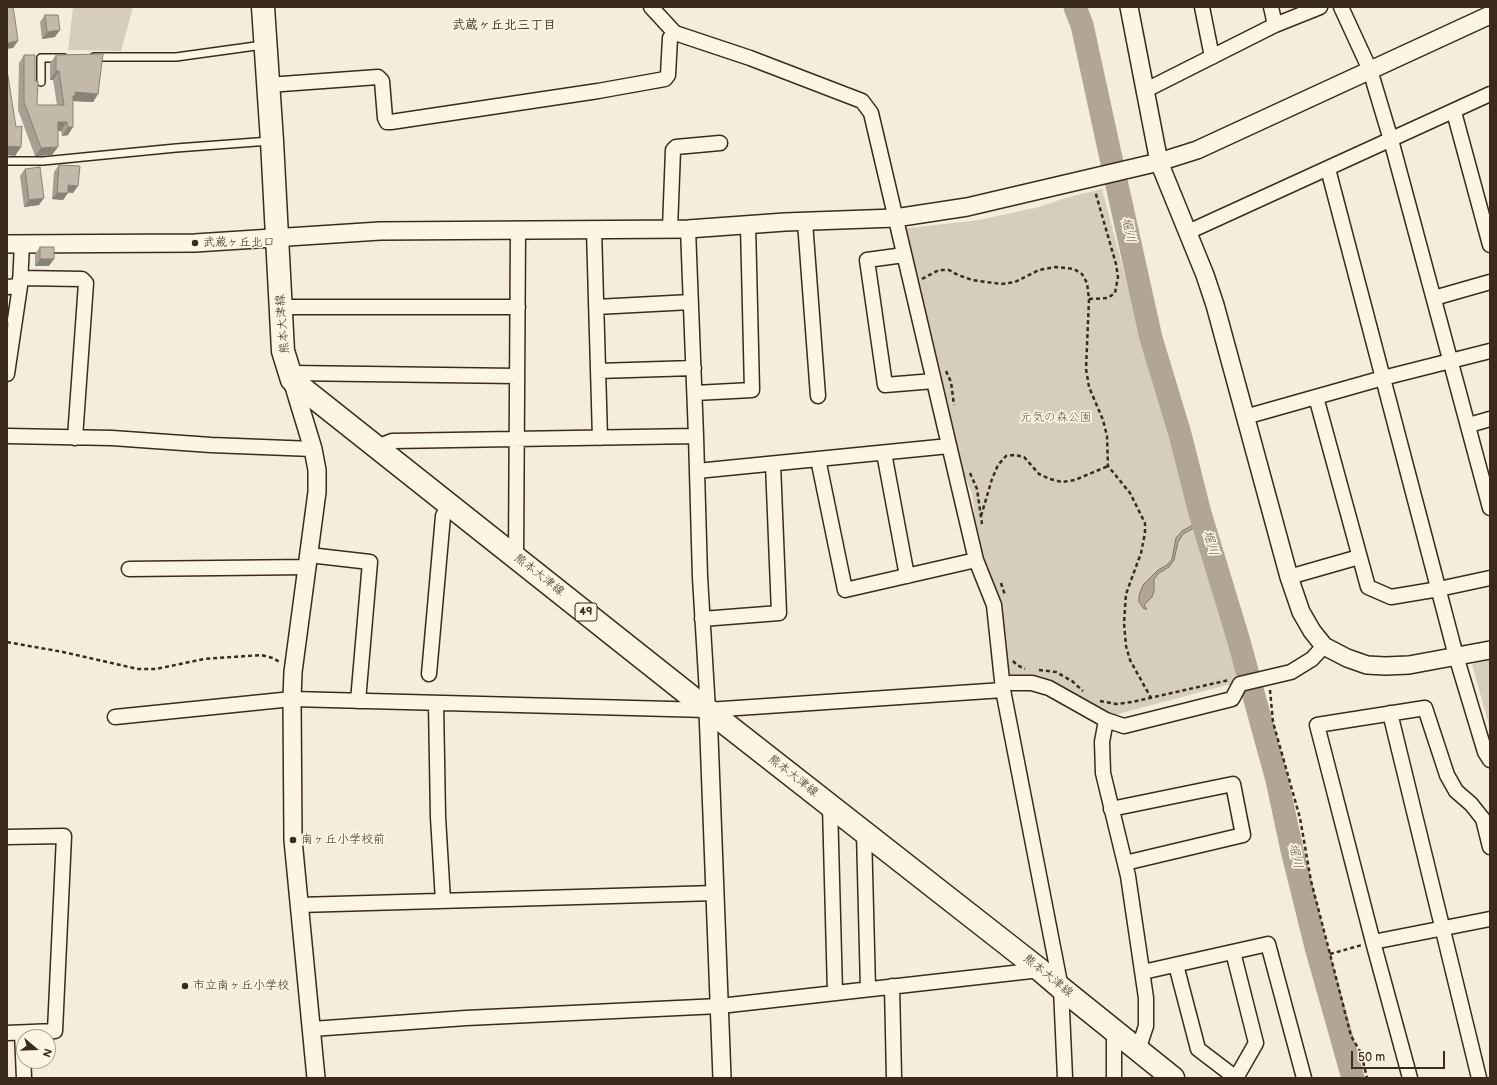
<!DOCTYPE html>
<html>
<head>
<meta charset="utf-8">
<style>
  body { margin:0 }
  #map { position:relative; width:1497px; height:1085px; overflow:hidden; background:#f4eddd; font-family:"Balsamiq Sans",sans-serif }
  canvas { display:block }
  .frame { position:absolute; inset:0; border:8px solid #3b2a1e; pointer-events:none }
  .north { position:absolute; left:16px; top:1029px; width:40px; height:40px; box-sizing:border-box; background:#fcf5e5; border:1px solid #afa495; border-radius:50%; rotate:109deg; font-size:11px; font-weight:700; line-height:16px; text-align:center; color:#3b2a1e }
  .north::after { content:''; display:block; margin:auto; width:14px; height:18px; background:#3b2a1e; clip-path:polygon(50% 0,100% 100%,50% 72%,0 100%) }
  .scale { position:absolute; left:1351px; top:1051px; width:94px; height:18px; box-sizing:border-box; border:2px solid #3b2a1e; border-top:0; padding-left:5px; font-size:12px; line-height:14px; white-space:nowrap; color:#3b2a1e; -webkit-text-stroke:3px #fcf5e5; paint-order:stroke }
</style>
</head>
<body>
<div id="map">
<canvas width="1497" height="1085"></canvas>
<div class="frame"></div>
<div class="north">N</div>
<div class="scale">50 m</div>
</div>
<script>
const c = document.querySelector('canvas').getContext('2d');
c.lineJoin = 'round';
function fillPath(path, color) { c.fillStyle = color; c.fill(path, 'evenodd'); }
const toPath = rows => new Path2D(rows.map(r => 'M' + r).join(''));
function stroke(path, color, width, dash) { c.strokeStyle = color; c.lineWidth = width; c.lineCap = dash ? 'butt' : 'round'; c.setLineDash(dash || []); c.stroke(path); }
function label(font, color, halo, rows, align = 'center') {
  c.font = font + ' "Balsamiq Sans","Klee One",sans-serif'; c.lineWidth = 3.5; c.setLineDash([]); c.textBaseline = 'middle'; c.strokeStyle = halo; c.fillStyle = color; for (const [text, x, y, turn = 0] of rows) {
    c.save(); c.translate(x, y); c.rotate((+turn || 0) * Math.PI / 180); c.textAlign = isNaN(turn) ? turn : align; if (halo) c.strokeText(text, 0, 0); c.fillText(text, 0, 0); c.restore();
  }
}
const green = toPath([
  [73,7,133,7,121,51,68,50],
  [1102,189,1134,310,1165,405,1189,513,1218,600,1242,681,1107,717,1050,686,1006,680,979,552,972,493,951,446,943,389,931,357,900,229,979,220,1039,207,1065,198],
  [1490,660,1490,729,1472,664]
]);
const water = toPath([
  [1193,525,1194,528,1183,534,1178,542,1174,560,1169,567,1159,573,1154,579,1154,591,1152,597,1144,605,1147,609,1144,609,1139,602,1139,596,1143,585,1158,570,1167,565,1172,559,1176,538,1182,531,1193,525]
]);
const river = toPath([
  [1075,7,1082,25,1109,149,1151,338,1180,434,1200,513,1238,638,1277,780,1292,850,1316,947,1353,1078]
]);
const path = toPath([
  [922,279,939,270,949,270,958,275,972,280,1001,284,1015,282,1039,270,1056,267,1074,269,1082,274,1087,283,1089,299,1086,369,1089,387,1103,420,1107,436,1108,466,1130,493,1145,523,1145,533,1141,553,1126,594,1124,623,1126,646,1130,660,1151,698],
  [1089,299,1108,298,1115,293,1118,277,1116,264,1095,191],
  [946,371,951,382,954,405],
  [970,473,977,489,982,524],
  [981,516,992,479,998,465,1006,456,1015,455,1024,457,1039,474,1050,479,1062,482,1075,480,1108,466],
  [1001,583,1005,595],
  [7,642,63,652,138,669,156,669,204,659,261,655,273,658,281,663],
  [1013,661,1017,665,1025,669],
  [1039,670,1056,672,1072,681,1083,691],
  [1270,690,1273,722,1300,818,1311,881,1330,954,1351,1036,1361,1053,1367,1078],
  [1100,701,1116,704,1132,702,1229,680],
  [1330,954,1362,945]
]);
const service = toPath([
  [94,57,176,57,263,45],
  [41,82,41,58,64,58],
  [7,161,43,161,176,148,270,141]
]);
const minor = toPath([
  [651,7,675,33,750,58,862,101,871,113,976,560,994,605,1003,690,1061,988,1065,1078],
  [1202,7,1212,57],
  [1271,7,1275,25],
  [1341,7,1370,70,1391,140,1490,508],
  [268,85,378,77,382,81,385,118,387,122,391,122,598,91,665,79,668,75,670,38,675,33],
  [1144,91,1275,25,1320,7],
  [1454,112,1490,245],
  [1328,169,1456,656,1485,752,1490,760],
  [805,222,818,396],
  [670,229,673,150,676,147,720,143],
  [688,229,696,436,700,577,708,710],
  [594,230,600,438],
  [1188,232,1490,94],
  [904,255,867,260,885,385,934,381],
  [20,278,82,279,86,283,75,438],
  [7,287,20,286],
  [1434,298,1490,282],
  [281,307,518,307],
  [596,307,691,302],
  [598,371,694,368],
  [290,373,517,376],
  [7,374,20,286,22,243],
  [695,393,752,390,748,225],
  [1316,397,1368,587,1391,597,1439,589,1490,578],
  [1245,417,1383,378,1490,351],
  [1469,425,1490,419],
  [7,436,112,438,211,445,313,449],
  [377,447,392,441,696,436],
  [884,453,907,576],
  [818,459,845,590,976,560],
  [697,471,949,446],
  [309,555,370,562,358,701],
  [516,557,518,230],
  [129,569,307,567],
  [1289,577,1359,557],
  [702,619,779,613,773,464],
  [429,674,443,516,449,504],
  [1003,683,1032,683,1049,688,1106,720,1102,742,1103,773,1128,876,1146,998,1146,1026,1138,1050],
  [436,703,438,817,443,901],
  [1390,713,1479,1078],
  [115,717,292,699,708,710,1003,690],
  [1106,720,1124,726,1232,699,1240,684,1291,672,1312,659,1324,646],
  [830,805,835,993],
  [1111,809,1233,784,1243,835,1125,863],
  [864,832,868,989],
  [7,837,64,836,55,1031,7,1033],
  [299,905,716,893],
  [1373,942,1490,919],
  [1233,952,1256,1043,1236,1078],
  [1176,965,1198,1049,1236,1078],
  [1143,972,1268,944,1304,1078],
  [892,986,894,1078],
  [312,1029,466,1018,720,1006,1040,970],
  [1114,1029,1114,1078],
  [22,1033,24,1078],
  [1410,1078,1373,942,1317,725,1425,708,1447,775,1456,791,1471,804,1483,819,1490,847]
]);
const tertiary = toPath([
  [1129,7,1159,162,1205,275,1215,305,1289,577,1301,612,1312,631,1324,646,1347,658,1367,665,1385,666,1409,665,1490,650],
  [7,244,195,243,380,231,688,229,785,222,895,218,967,207,1159,162,1197,150,1490,15],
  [292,380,313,449,317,470,317,492,293,672,292,699,293,840,316,1078],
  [708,710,722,1078]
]);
const primary = toPath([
  [263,7,272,141,283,351,292,380,708,710,1040,970,1061,988,1173,1078]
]);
const wall = toPath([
  [45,15,55,37,42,39,40,22],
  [24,55,35,81,37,105,57,105,53,80,50,80,50,63,56,55,98,94,93,102,73,101,68,135,62,136,61,131,58,131,52,155,35,156,18,110,19,63],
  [59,165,73,193,68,192,63,200,52,199,54,172],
  [25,169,39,205,24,207,20,176],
  [40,247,49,266,35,266,35,254]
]);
const shadedWall = toPath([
  [60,30,55,37,42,39,47,32],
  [18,41,13,48,7,49,7,43],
  [56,71,59,71,53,80,50,80],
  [75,92,98,94,93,102,72,101],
  [58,122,67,122,61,131,53,131],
  [68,127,73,127,68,135,62,136],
  [7,146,21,147,15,156,7,155],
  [58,147,52,155,35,156,41,148],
  [68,185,78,186,73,193,63,192],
  [57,193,68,193,63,200,52,199],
  [44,198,39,205,24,207,29,200],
  [40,259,54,259,49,266,35,266]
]);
const building = toPath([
  [7,7,13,7,15,19,18,41,7,43,7,7],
  [45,15,58,15,60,30,47,32,45,15],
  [103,54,98,94,75,92,75,96,73,96,73,127,68,127,67,122,58,122,58,147,41,148,24,102,24,55,35,55,35,81,38,81,37,105,64,105,59,71,56,71,56,55,103,54],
  [7,70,16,127,22,126,21,147,7,146,7,70],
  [59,165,80,166,78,186,68,185,68,193,57,193,59,165],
  [40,167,44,198,29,200,25,169,40,167],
  [40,247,54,247,54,259,40,259,40,247],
  [7,322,8,323,7,335,7,322]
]);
const markers = [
  [195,243,4,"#3b2a1e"],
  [293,840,4,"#3b2a1e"],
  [185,986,4,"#3b2a1e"]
];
const shields = [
  [586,612,22]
];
const shieldNames = [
  ["49",586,612]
];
const poiNames = [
  ["武蔵ヶ丘北口",203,243],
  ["南ヶ丘小学校前",301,840],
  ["市立南ヶ丘小学校",193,986]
];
const streetNames = [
  ["熊本大津線",283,324,-95],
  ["熊本大津線",539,575,38],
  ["熊本大津線",793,776,38],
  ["熊本大津線",1048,976,39]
];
const parkNames = [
  ["元気の森公園",1056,418]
];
const neighbourhoodNames = [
  ["武蔵ヶ丘北三丁目",504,26]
];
const waterNames = [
  ["堀川",1128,230,78],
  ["堀川",1210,543,74],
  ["堀川",1295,856,77]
];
fillPath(green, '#d6cdbd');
fillPath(water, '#b0a596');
stroke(water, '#817466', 1);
stroke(river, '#b0a596', 23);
stroke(service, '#3b2a1e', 10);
stroke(minor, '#3b2a1e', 17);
stroke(tertiary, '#3b2a1e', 20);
stroke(primary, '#3b2a1e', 25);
stroke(path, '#3b2a1e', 2.5, [4, 3]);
stroke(service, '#fcf5e5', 7);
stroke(minor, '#fcf5e5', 14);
stroke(tertiary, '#fcf5e5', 17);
stroke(primary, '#fcf5e5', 22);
fillPath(wall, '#a89f92');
fillPath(shadedWall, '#888277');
fillPath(building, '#c3b9aa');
stroke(building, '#888277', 1);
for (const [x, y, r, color] of markers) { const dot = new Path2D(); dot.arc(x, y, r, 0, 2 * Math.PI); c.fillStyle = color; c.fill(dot); stroke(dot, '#fcf5e5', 1.5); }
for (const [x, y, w] of shields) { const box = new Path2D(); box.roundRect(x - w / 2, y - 9, w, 18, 3); c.fillStyle = '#fcf5e5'; c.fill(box); stroke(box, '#3b2a1e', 1); }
label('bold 11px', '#3b2a1e', null, shieldNames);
label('12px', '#3b2a1e', '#fcf5e5', poiNames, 'left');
label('12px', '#3b2a1e', '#fcf5e5', streetNames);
label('12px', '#625346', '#fcf5e5', parkNames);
label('bold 13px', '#3b2a1e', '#fcf5e5', neighbourhoodNames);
label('italic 13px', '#645548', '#fcf5e5', waterNames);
</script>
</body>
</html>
